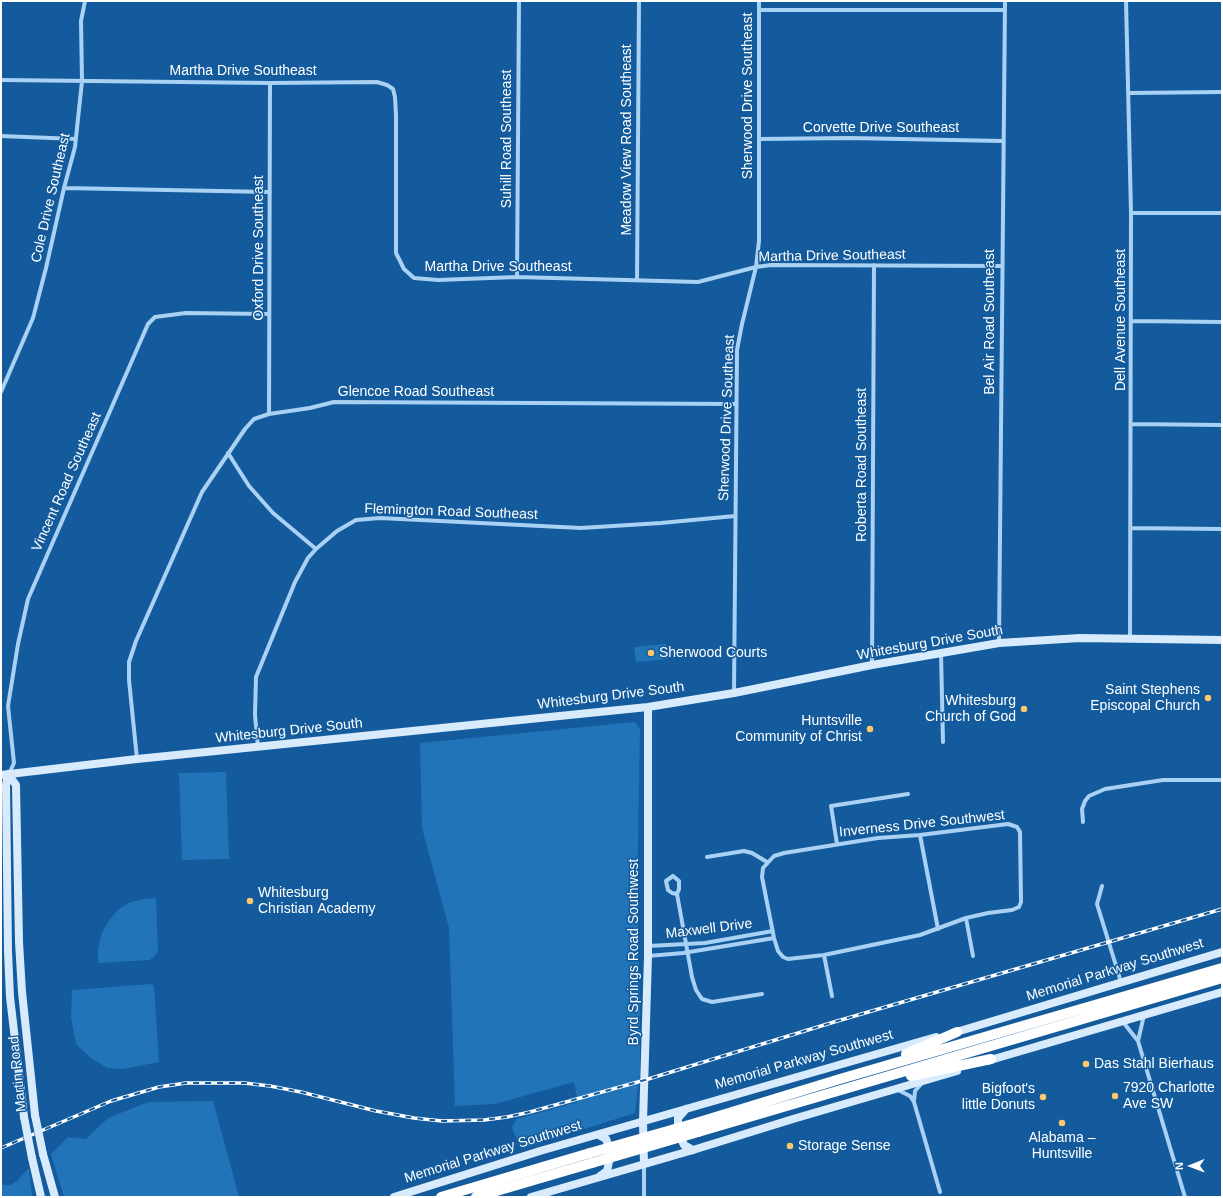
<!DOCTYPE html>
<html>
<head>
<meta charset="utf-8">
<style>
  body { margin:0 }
  #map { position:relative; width:1223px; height:1198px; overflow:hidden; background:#135b9c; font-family:Arial,sans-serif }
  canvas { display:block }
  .frame { position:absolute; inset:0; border:2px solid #fff; pointer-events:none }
  .north { position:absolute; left:1171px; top:1146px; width:40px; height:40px; -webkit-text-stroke:3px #135b9c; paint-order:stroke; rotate:269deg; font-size:11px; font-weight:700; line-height:16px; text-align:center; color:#fff }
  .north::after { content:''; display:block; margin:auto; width:14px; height:18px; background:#fff; clip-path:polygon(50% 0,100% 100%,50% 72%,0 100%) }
</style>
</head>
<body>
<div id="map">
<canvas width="1223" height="1198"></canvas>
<div class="frame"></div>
<div class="north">N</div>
</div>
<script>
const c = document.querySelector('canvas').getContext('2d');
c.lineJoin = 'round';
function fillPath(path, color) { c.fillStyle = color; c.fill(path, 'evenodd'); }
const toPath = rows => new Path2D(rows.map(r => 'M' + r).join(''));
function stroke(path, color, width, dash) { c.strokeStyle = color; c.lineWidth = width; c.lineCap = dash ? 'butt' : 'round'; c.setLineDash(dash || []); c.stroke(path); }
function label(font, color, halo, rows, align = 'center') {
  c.font = font + ' Arial,sans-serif'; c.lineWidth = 3; c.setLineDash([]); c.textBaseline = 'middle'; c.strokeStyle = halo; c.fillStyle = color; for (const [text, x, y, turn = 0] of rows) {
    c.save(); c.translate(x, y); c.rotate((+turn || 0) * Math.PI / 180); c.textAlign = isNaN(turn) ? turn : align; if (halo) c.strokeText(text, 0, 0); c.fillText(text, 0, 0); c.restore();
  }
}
const green = toPath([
  [666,644,668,659,636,662,634,647],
  [635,722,640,729,637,901,640,993,640,1072,635,1113,521,1149,512,1128,516,1119,578,1102,574,1082,495,1104,455,1106,449,928,422,828,420,743],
  [226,772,229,859,182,860,179,773],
  [156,898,158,952,150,960,98,963,98,949,102,932,110,919,120,908,131,902,143,899],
  [151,984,154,986,159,1062,123,1069,108,1068,92,1059,76,1044,71,1017,72,990],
  [213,1101,239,1197,64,1197,51,1154,68,1137,86,1139,108,1118,148,1102],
  [29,1168,32,1197,1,1197,1,1185,10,1185,17,1181]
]);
const street = toPath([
  [1126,1,1131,213,1130,639],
  [759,10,1004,10],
  [1,80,270,83,377,82,387,85,393,89,395,97,396,115,396,253,404,269,414,278,438,280,517,277,698,282,756,267,771,265,1001,266],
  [1129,93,1222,92],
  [1,136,76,139],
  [759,139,850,138,1003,141],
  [64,188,270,192],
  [1131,213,1222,213],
  [517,277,519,1],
  [637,280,639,1],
  [1132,321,1222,322],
  [1,392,33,318,46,268,64,188,75,147,82,81,81,21,85,1],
  [269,414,270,83],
  [1132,424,1222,425],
  [228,453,249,486,273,513,316,549],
  [1131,528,1222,529],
  [999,643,1005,1],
  [941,653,943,742],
  [872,665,874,265],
  [734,693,737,350,742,324,756,267,759,241,759,1],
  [258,747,255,715,256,677,295,582,308,558,316,549,337,531,356,520,380,518,581,528,661,523,735,516],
  [137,759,129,680,129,662,136,641,202,492,245,429,254,419,269,414,310,408,334,402,736,404],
  [9,774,14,763,8,706,18,644,28,599,148,324,155,317,186,313,269,314],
  [1083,822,1082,809,1085,801,1089,796,1105,789,1163,780,1222,780],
  [1008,824,1017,827,1020,832,1021,902,1019,907,1012,910,988,913,966,918,920,935,824,955,788,959,783,957,778,951,774,938,762,877,763,868,774,856,784,853,878,838,920,835,1008,824],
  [920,835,938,929],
  [837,844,831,806,908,794],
  [707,857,744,851,752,853,767,862],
  [673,876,679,881,679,889,677,894,672,893,668,890,666,881,673,876],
  [1102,886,1097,904,1121,982],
  [677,894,692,977,696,990,702,999,712,1002,762,994],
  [966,918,973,956],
  [648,946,705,943,773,931],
  [824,955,832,996],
  [648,956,683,953,774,938],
  [1123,1022,1138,1041,1185,1197],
  [1138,1041,1144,1015],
  [898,1090,910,1096,914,1102,940,1192],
  [914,1101,915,1091,922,1083],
  [644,1197,644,1164]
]);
const secondary = toPath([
  [8,774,6,785,8,951,10,997,24,1117],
  [8,774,16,785,19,942,22,992,35,1115],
  [1,775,137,759,648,707,734,693,872,665,999,643,1080,638,1222,640],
  [953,1033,1222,952],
  [987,1061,1222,992],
  [686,1109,678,1118,678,1132,684,1145,693,1150],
  [599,1135,606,1139,609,1147,610,1157,607,1171,600,1176],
  [43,1154,55,1197],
  [32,1158,41,1197],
  [644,1164,643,1122,648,956,648,707],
  [394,1197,540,1151,936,1037],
  [531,1197,693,1150,793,1119,957,1071]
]);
const highway = toPath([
  [906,1054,957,1032],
  [911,1076,991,1059],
  [696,1123,840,1079,1222,968],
  [698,1132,1222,978],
  [441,1197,590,1153],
  [476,1197,592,1163]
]);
const rail = toPath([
  [1,1148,111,1101,159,1087,186,1083,244,1083,270,1086,301,1092,376,1111,414,1118,442,1121,484,1120,507,1117,530,1112,645,1080,834,1022,1222,909]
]);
const secondaryBridge = toPath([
  [35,1115,43,1154],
  [24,1117,32,1158]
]);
const highwayBridge = toPath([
  [590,1153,696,1123],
  [592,1163,698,1132]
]);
const markers = [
  [651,653,4,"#ffc76b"],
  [1208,698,4,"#ffc76b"],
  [1024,709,4,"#ffc76b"],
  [870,729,4,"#ffc76b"],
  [250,901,4,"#ffc76b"],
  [1086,1064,4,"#ffc76b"],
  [1115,1096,4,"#ffc76b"],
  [1043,1097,4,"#ffc76b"],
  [1062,1123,4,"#ffc76b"],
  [790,1146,4,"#ffc76b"]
];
const streetNames = [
  ["Martha Drive Southeast",243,71],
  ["Sherwood Drive Southeast",748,96,-90],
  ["Corvette Drive Southeast",881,128],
  ["Suhill Road Southeast",507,139,-90],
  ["Meadow View Road Southeast",627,140,-90],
  ["Cole Drive Southeast",51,198,-77],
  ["Oxford Drive Southeast",259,248,-90],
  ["Martha Drive Southeast",832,256,-1],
  ["Martha Drive Southeast",498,267],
  ["Dell Avenue Southeast",1121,320,-90],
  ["Bel Air Road Southeast",990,322,-90],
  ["Glencoe Road Southeast",416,392],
  ["Sherwood Drive Southeast",727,418,-88],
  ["Roberta Road Southeast",862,465,-90],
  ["Vincent Road Southeast",67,482,-66],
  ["Flemington Road Southeast",451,512,2],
  ["Whitesburg Drive South",930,643,-10],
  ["Whitesburg Drive South",611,696,-7],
  ["Whitesburg Drive South",289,731,-6],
  ["Inverness Drive Southwest",922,824,-6],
  ["Maxwell Drive",709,929,-7],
  ["Byrd Springs Road Southwest",634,952,-90],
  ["Memorial Parkway Southwest",1115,970,-17],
  ["Memorial Parkway Southwest",804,1060,-16],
  ["Martin Road",18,1074,-96],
  ["Memorial Parkway Southwest",493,1152,-17]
];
const poiNames = [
  ["Sherwood Courts",659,653],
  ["Saint Stephens",1200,690,"right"],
  ["Episcopal Church",1200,706,"right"],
  ["Whitesburg",1016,701,"right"],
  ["Church of God",1016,717,"right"],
  ["Huntsville",862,721,"right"],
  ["Community of Christ",862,737,"right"],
  ["Whitesburg",258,893],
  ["Christian Academy",258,909],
  ["Das Stahl Bierhaus",1094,1064],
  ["7920 Charlotte",1123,1088],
  ["Ave SW",1123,1104],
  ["Bigfoot's",1035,1089,"right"],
  ["little Donuts",1035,1105,"right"],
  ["Alabama –",1062,1138,"center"],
  ["Huntsville",1062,1154,"center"],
  ["Storage Sense",798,1146]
];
fillPath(green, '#2274b9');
stroke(street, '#a9d1f3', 4);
stroke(secondary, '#d8ebfd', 8);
stroke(highway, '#fff', 10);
stroke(rail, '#fff', 3.5);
stroke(rail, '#135b9c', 2, [6]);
stroke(secondaryBridge, '#d8ebfd', 8);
stroke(highwayBridge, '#fff', 10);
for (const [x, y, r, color] of markers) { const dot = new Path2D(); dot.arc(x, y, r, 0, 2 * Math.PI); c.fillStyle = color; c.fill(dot); stroke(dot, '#135b9c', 1.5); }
label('14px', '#fff', '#135b9c', streetNames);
label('14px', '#fff', '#135b9c', poiNames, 'left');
</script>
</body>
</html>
